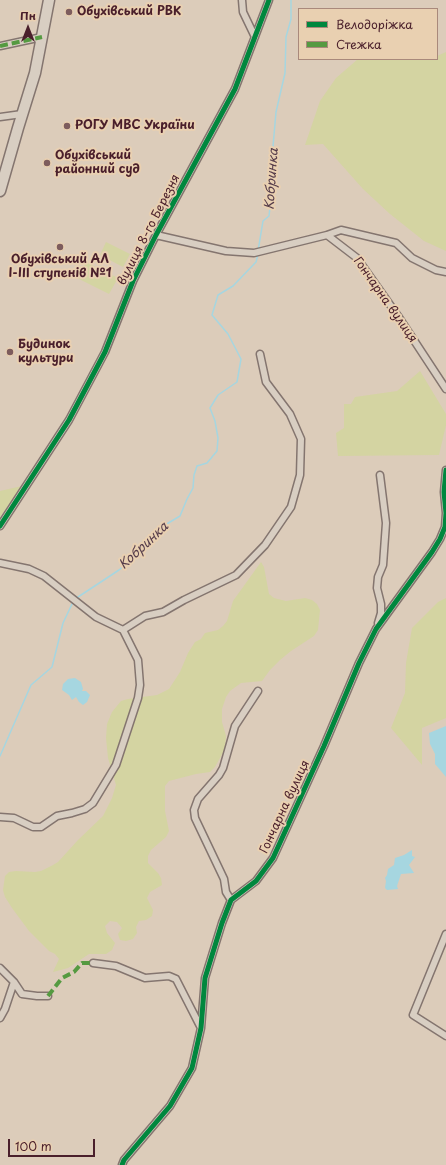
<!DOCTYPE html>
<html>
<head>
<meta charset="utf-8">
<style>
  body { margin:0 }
  #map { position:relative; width:446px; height:1165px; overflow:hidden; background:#dcccba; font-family:"Playpen Sans",sans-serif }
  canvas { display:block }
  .legend { position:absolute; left:298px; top:8px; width:140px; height:52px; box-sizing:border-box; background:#e9d0b1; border:1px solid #a9897b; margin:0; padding:5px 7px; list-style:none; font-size:12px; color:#4a1f2b }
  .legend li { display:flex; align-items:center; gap:8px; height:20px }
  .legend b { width:20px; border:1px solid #a9897b }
  .north { position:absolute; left:8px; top:8px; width:40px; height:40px; -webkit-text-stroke:3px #e9d0b1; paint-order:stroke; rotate:0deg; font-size:11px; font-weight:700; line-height:16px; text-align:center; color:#4a1f2b }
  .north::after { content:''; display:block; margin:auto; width:14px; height:18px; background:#4a1f2b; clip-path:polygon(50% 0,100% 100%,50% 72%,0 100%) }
  .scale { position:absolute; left:8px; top:1139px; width:87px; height:18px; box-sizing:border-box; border:2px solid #4a1f2b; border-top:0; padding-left:5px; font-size:12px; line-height:14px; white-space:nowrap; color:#4a1f2b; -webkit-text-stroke:3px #e9d0b1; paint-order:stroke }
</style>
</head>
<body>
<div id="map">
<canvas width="446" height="1165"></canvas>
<ul class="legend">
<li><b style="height:5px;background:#00873e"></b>Велодоріжка</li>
<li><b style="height:5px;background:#559a41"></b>Стежка</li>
</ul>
<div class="north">Пн</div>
<div class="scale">100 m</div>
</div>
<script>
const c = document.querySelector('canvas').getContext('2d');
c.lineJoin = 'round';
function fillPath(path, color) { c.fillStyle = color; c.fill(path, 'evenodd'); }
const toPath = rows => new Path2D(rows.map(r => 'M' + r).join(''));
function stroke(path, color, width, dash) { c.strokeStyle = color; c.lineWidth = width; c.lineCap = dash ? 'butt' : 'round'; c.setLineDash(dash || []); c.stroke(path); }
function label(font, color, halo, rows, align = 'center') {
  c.font = font + ' "Playpen Sans",sans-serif'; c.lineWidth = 4; c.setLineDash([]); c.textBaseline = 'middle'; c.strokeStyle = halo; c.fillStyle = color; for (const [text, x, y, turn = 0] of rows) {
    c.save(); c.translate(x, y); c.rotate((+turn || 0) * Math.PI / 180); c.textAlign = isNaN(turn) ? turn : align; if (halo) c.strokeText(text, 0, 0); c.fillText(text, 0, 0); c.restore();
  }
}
const green = toPath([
  [446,52,446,251,424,241,390,214,363,189,323,144,305,145,320,101,336,78,358,59,437,59,437,56],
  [106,242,130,254,123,267,100,255],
  [86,262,118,278,109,294,77,278],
  [420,371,446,414,446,425,439,455,338,456,336,433,344,428,344,404,351,404,355,397,397,391],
  [22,486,0,517,0,491],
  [261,562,264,567,269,594,274,598,286,601,305,598,312,600,317,604,320,610,318,630,314,636,291,651,280,660,270,670,262,681,241,683,230,691,226,697,222,709,222,722,226,736,225,749,215,767,210,772,196,774,169,781,165,786,165,811,169,831,166,837,151,850,148,856,148,863,158,873,161,878,162,885,150,892,147,898,153,910,152,916,146,920,139,921,136,927,137,933,133,939,126,941,120,940,118,934,122,928,117,922,110,921,105,926,107,933,115,943,112,950,106,954,89,954,68,968,53,972,59,959,55,954,49,951,29,931,12,908,5,897,3,890,5,876,9,872,16,871,35,872,41,871,53,865,58,862,78,840,103,816,112,798,116,785,108,758,106,738,107,724,112,712,121,701,128,699,157,695,169,689,180,672,188,653,195,642,201,639,205,633,218,630,223,626,227,621,233,601],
  [446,598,446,718,422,728,422,765,391,728,405,693,406,663,412,628,438,602]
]);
const water = toPath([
  [75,678,81,682,83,689,82,691,86,691,90,695,87,702,83,705,79,702,76,697,72,700,69,695,62,690,63,684,68,679],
  [446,726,446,777,435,764,435,754,430,744,429,733],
  [412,850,412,856,415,857,409,865,414,873,401,874,397,886,398,889,387,890,385,888,386,881,385,878,387,875,388,869,394,865,395,858,404,855]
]);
const stream = toPath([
  [258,251,263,221,269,216,271,198,270,181,276,112,285,73,286,37,291,19,291,0],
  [75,599,119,570,140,552,161,531,165,525,180,516,187,499,193,488,194,475,197,466,207,463,217,451,218,438,215,421,210,408,218,395,237,382,241,359,228,334,212,315,218,295,233,286,256,262,258,254],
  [0,756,31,685,52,667,63,623,73,602]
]);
const minor = toPath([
  [242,0,243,12,255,37],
  [0,46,42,37],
  [0,117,22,114],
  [156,235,226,251,254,253,327,235,357,258,398,316,446,389],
  [327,235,341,230,396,243,412,258,436,270,446,272],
  [0,526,69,420,105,352,133,281,156,235,235,89,269,0],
  [0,563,29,569,44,576,96,617,123,630,145,616,163,612,184,600,236,575,265,545,291,507,300,475,301,439,290,414,266,382,260,354],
  [378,623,381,613,381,604,377,588,378,577,383,565,386,523,380,475],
  [0,817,14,818,33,827,41,827,57,816,72,813,85,809,93,803,116,765,138,698,140,685,138,660,123,630],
  [231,900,226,892,224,879,195,818,194,810,198,799,219,775,223,768,235,726,258,691],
  [446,934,413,1015,446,1036],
  [93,963,116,966,145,978,169,976,176,979,201,1028],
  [0,968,14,982,22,994,37,996,48,996],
  [0,1018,5,1009,14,982],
  [122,1165,124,1160,170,1106,192,1068,201,1028,205,978,222,923,231,900,256,881,273,858,324,746,359,663,376,629,432,552,440,539,445,527,446,513,444,492,446,470]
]);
const primary = toPath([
  [0,191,18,128,35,73,49,0]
]);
const quiet = toPath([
  [0,46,42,37],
  [48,996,62,978,74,972,82,963,93,963]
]);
const cycleway = toPath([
  [0,526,69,420,105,352,133,281,156,235,235,89,269,0],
  [122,1165,124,1160,170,1106,192,1068,201,1028,205,978,222,923,231,900,256,881,273,858,324,746,359,663,376,629,432,552,440,539,445,527,446,513,444,492,446,470]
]);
const markers = [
  [69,12,4,"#7d5c5d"],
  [67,126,4,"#7d5c5d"],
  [47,163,4,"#7d5c5d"],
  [60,247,4,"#7d5c5d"],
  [10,352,4,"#7d5c5d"]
];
const poiNames = [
  ["Обухівський РВК",77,12],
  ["РОГУ МВС України",75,126],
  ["Обухівський",55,156],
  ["районний суд",55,170],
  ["Обухівський АЛ",60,260,"center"],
  ["І-ІІІ ступенів №1",60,274,"center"],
  ["Будинок",18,345],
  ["культури",18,359]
];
const streetNames = [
  ["вулиця 8-го Березня",149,230,-63],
  ["Гончарна вулиця",385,300,55],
  ["Гончарна вулиця",285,807,-65]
];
const waterNames = [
  ["Кобринка",272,179,-86],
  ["Кобринка",144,546,-43]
];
fillPath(green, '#d4d4a2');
fillPath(water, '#a6d6e0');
stroke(stream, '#a6d6e0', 1.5);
stroke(minor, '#84756f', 9);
stroke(primary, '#84756f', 13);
stroke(minor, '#d8cec2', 6);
stroke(primary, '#d8cec2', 10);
stroke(quiet, '#559a41', 4, [8, 4]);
stroke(cycleway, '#00873e', 5);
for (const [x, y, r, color] of markers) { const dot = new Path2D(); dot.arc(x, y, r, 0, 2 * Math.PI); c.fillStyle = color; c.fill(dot); stroke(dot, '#e9d0b1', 1.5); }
label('bold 12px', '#4a1f2b', '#e9d0b1', poiNames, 'left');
label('12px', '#4a1f2b', '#e9d0b1', streetNames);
label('italic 13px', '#543b49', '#e9d0b1', waterNames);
</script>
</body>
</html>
